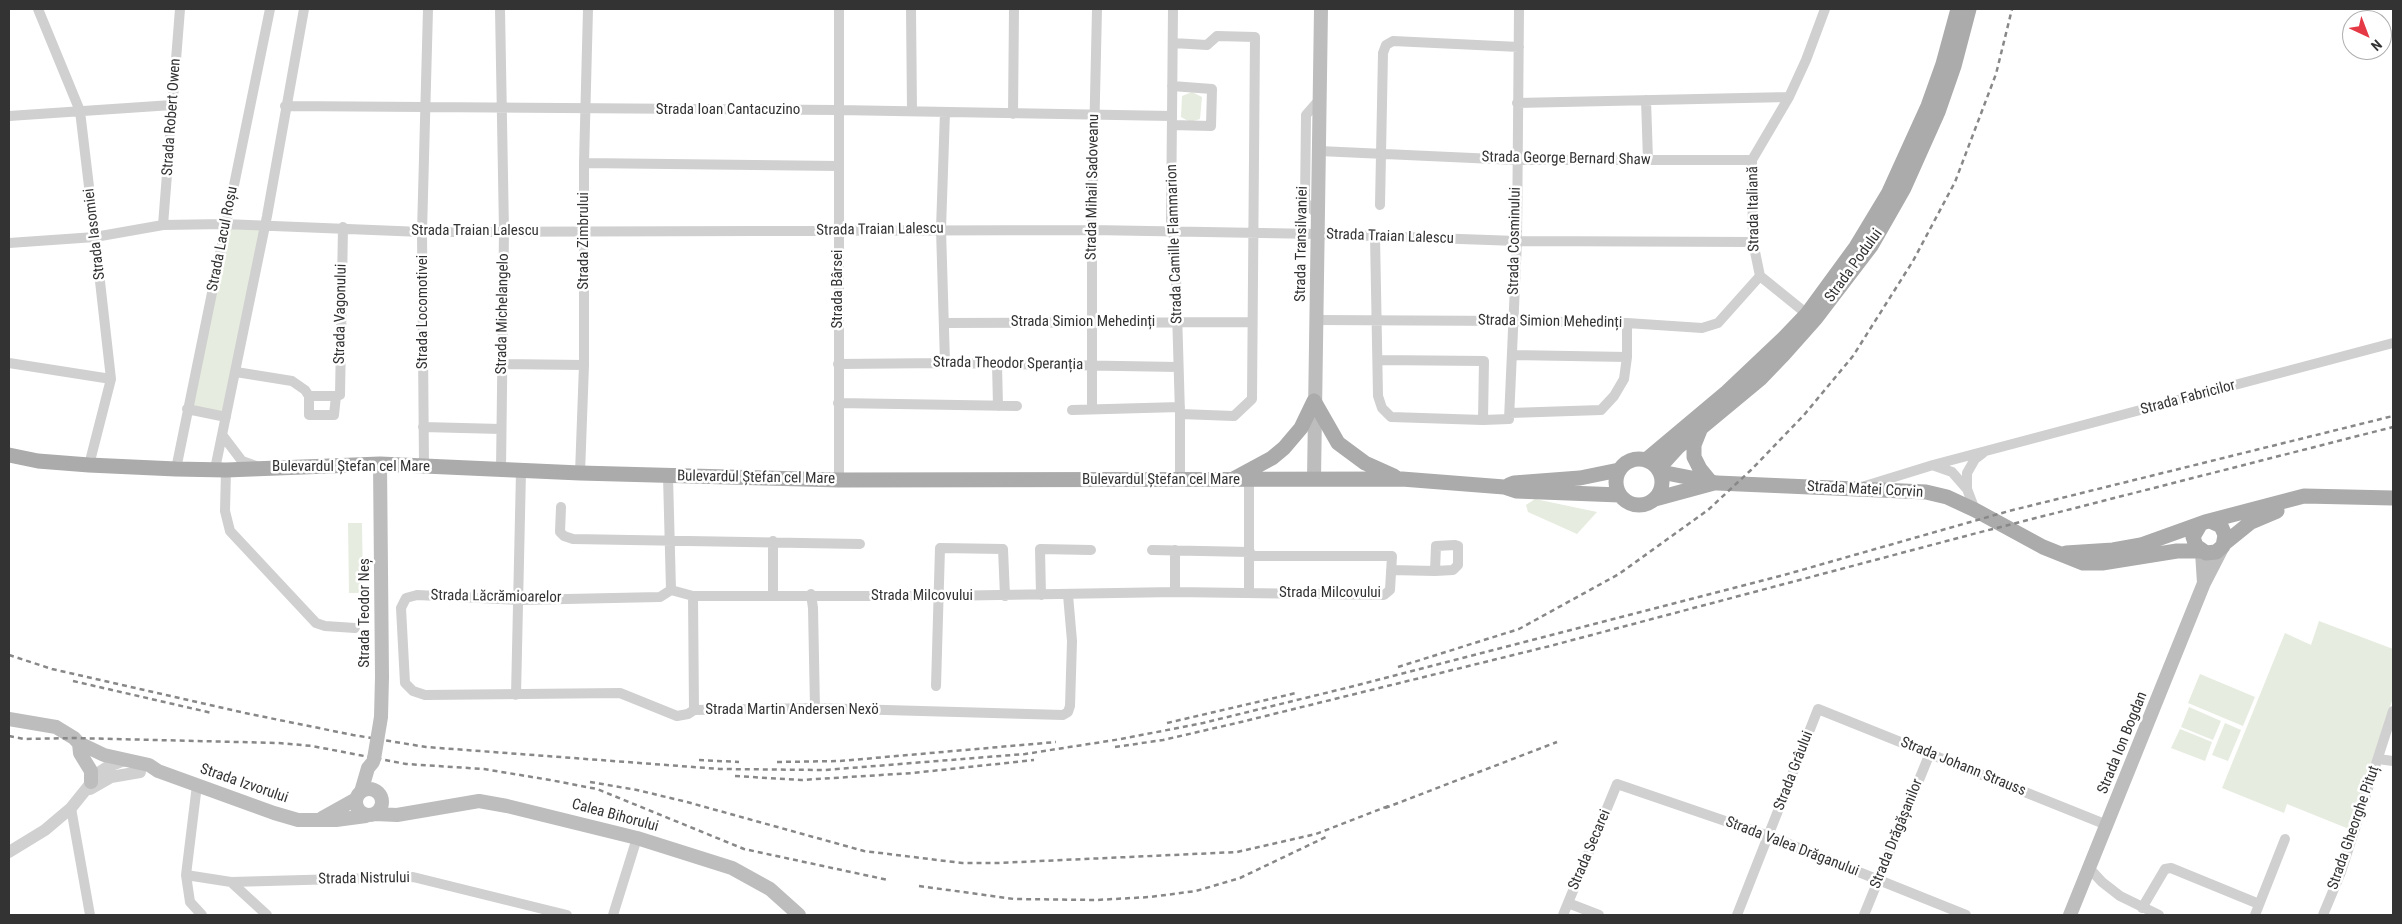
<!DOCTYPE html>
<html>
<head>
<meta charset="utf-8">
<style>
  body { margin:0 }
  #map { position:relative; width:2402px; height:924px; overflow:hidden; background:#fff; font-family:"Roboto Condensed",sans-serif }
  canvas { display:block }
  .frame { position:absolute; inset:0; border:10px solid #333; pointer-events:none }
  .north { position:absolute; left:2342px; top:10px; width:50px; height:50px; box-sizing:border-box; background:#fff; border:1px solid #adadad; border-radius:50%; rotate:137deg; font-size:14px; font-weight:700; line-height:20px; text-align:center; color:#333 }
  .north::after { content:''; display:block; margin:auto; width:18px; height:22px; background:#e63946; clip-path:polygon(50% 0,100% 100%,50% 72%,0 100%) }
</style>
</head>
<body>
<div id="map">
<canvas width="2402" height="924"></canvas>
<div class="frame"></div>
<div class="north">N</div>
</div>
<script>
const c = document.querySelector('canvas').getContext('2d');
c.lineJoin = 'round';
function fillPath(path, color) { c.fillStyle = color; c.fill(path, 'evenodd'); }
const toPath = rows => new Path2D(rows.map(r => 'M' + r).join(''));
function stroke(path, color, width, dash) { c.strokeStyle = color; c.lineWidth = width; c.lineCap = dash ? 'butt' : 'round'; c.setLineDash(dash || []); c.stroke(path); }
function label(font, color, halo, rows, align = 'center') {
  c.font = font + ' "Roboto Condensed",sans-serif'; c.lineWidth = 5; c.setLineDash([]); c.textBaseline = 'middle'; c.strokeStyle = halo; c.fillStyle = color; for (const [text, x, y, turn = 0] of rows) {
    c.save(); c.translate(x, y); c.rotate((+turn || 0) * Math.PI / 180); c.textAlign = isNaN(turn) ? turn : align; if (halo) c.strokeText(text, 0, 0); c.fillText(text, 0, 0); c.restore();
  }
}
const green = toPath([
  [1192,92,1202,97,1200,119,1190,122,1181,117,1182,96],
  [224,224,265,225,226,417,187,409],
  [1535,499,1597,512,1577,534,1528,512,1526,505],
  [348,523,362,523,363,593,349,593],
  [2319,621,2393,649,2393,698,2349,829,2287,804,2284,813,2222,788,2285,633,2311,645],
  [2200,674,2255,697,2243,726,2188,703],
  [2189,707,2221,721,2213,740,2181,727],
  [2225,723,2241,730,2228,761,2212,755],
  [2180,729,2212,742,2205,761,2171,748]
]);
const minor = toPath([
  [38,9,80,111,95,237,111,379,89,465],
  [500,9,504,231,501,469],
  [911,9,912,111],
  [1173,9,1171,222,1175,243,1180,414,1180,480],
  [1173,43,1207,45,1217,36,1255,37,1252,399,1234,416,1180,414],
  [1172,86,1212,89,1211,126,1172,125],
  [1646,100,1648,160],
  [1517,103,1789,97],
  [285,106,838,110,1172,116],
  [1013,114,1014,9],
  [9,116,172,105],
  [1319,151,1516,160,1752,160],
  [584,163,839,166],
  [1380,205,1383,53,1386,45,1393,41,1519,47],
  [1318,215,1305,202,1306,115,1320,99],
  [163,225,180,9],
  [1375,236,1378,396,1382,408,1391,417,1483,420,1509,419,1517,241,1519,9],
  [9,243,95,237,163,225,224,224,422,232,1092,230,1318,234,1517,241,1753,242],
  [1807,314,1760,276,1753,242,1752,160,1789,97,1806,60,1825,9],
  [1317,320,1514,321,1627,323,1702,328,1718,323,1760,276],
  [944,323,1252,322],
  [1513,355,1627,357],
  [1378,360,1484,361,1483,420],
  [9,363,111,379],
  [945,363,941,229,945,112],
  [502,364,584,365],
  [838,364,945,363,1178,367],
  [997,364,998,406],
  [236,372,292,381,305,390,309,396,309,415,334,415,336,396,340,395,343,227],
  [309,396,336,396],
  [838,403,1017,406],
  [1092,408,1092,230,1097,9],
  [187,409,226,417],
  [1072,410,1180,407],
  [1510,413,1601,410,1614,396,1624,379,1627,357,1627,323],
  [423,427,501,429],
  [223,436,242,461,256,466],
  [424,465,422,232,428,9],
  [1935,466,1952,472,1966,488],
  [176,469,270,9],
  [215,469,267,216,304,9],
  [226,470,225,511,230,531,316,623,325,626,355,628],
  [580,473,584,365,584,163,588,9],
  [668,476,671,590],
  [1249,479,1249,592],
  [839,480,839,9],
  [1865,486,1933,465,2393,343],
  [561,507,560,532,564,536,573,539,860,544],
  [1975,510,1967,489,1967,473,1975,459,1983,453],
  [1152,550,1250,552],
  [1391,570,1435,571,1453,570,1458,565,1458,546,1455,545,1436,546,1435,571],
  [671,590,660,597,520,600,417,595,406,598,401,608,405,683,413,691,425,695,620,693,677,716,688,714,694,710,815,708,1063,715,1068,712,1070,706,1072,641,1068,595],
  [671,590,693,596,940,596,1175,592,1384,595,1390,590,1392,556,1250,556],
  [1175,592,1175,550],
  [811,594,813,608,815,708],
  [773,595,773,541],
  [1041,595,1040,549,1091,550],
  [693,596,694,710],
  [936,686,940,548,1003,549,1005,596],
  [516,695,521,471],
  [2378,759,2393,761],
  [197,785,186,875,190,902,202,915],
  [71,808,90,915],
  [2089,868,2102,882,2120,896,2159,915],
  [186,875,231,882,413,877,567,915],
  [231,882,267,915],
  [1568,903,1599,915],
  [2142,908,2165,869,2171,868,2259,904],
  [613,915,637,838],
  [1563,915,1617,784,1769,836,1966,915],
  [1737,915,1818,709,2107,825],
  [1864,915,1930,753],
  [2255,915,2285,839],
  [2323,915,2341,872,2393,711]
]);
const tertiary = toPath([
  [90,789,111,777,140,772],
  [9,852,45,830,71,808,100,772,109,766,125,760]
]);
const secondary = toPath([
  [380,464,382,677],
  [1314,479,1321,9],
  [2202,552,2204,583],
  [9,719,56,727,74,738,84,749],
  [79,743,104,755,149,765,158,771,274,813,298,820,336,820,366,816],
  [79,743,80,753,91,771,91,782],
  '356 802a13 13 0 1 1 26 0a13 13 0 1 1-26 0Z',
  [361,792,368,768,373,762],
  [375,814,397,815,479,801,507,806,637,838,732,868,770,889,799,915],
  [322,818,356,799],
  [2070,915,2204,583,2223,546]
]);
const primary = toPath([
  [1314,401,1338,443,1365,463,1394,476],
  [1700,430,1694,445,1694,457,1700,469,1709,480],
  [9,455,38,461,89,465,176,469,226,470,380,464,580,473,839,480,1402,479,1504,487,1516,491,1620,495],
  '1616 482a23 23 0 1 1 46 0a23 23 0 1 1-46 0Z',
  [1646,460,1727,392,1784,338,1807,314,1856,247,1888,194,1928,106,1943,64,1958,9],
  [1658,469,1678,447,1760,379,1784,354,1816,318,1871,246,1904,188,1938,112,1954,66,1969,9],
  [1661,472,1717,483,1926,492,1947,497,1975,510,2043,547,2083,563,2102,563,2177,551,2201,551],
  [1235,478,1272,458,1284,448,1301,428,1314,401],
  [1509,485,1514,483,1580,478,1619,470],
  [1655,499,1714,483],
  [2200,525,2193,537,2196,546,2206,553,2216,552,2223,546,2225,535,2221,526,2210,521],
  [2225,543,2251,522,2277,511],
  [2066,553,2113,550,2141,545,2205,522,2304,496,2393,498]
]);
const rail = toPath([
  [9,655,52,669,245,713,353,735,426,747,720,769,825,770,1025,754,1121,739,1203,723,1346,688,1784,575,2009,511,2393,416],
  [1398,667,1519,629,1619,574,1708,510,1751,470,1804,415,1853,356,1913,261,1955,182,1996,74,2012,9],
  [73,681,212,713],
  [1167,723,1296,693],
  [9,736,24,739,74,738,279,743,312,746,406,764,484,769,550,780,597,789,744,849,888,880],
  [1115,747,1163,740,1241,722,1550,646,1977,533,2393,427],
  [699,760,739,762],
  [777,762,840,761,1056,742],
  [735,776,801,780,913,773,1034,760],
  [590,782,637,790,687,802,864,851,962,863,998,863,1237,852,1316,834,1391,805],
  [1385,808,1557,742],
  [919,886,1014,899,1096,900,1150,897,1196,891,1240,878,1328,836]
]);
const secondaryBridge = toPath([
  [374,759,381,717,382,677]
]);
const streetNames = [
  ["Strada Ioan Cantacuzino",728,110],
  ["Strada Robert Owen",172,117,-86],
  ["Strada George Bernard Shaw",1566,159,1],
  ["Strada Mihail Sadoveanu",1093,187,-89],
  ["Strada Italiană",1754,209,-91],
  ["Strada Traian Lalescu",880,230,-1],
  ["Strada Traian Lalescu",475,231],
  ["Strada Iasomiei",95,234,-97],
  ["Strada Traian Lalescu",1390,237,2],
  ["Strada Lacul Roșu",223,239,-79],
  ["Strada Zimbrului",584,241,-90],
  ["Strada Cosminului",1515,241,-89],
  ["Strada Camille Flammarion",1175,244,-92],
  ["Strada Transilvaniei",1302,244,-89],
  ["Strada Podului",1854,266,-54],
  ["Strada Bârsei",838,289,-90],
  ["Strada Locomotivei",423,312,-90],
  ["Strada Vagonului",341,314,-89],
  ["Strada Michelangelo",503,314,-89],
  ["Strada Simion Mehedinți",1083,322],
  ["Strada Simion Mehedinți",1550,322,1],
  ["Strada Theodor Speranția",1008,364,1],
  ["Strada Fabricilor",2188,398,-15],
  ["Bulevardul Ștefan cel Mare",351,467],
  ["Bulevardul Ștefan cel Mare",756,478,1],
  ["Bulevardul Ștefan cel Mare",1161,480],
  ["Strada Matei Corvin",1865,490,3],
  ["Strada Milcovului",1330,593],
  ["Strada Milcovului",922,596],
  ["Strada Lăcrămioarelor",496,597,1],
  ["Strada Teodor Neș",365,613,-90],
  ["Strada Martin Andersen Nexö",792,710],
  ["Strada Ion Bogdan",2123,743,-68],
  ["Strada Johann Strauss",1963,767,22],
  ["Strada Grâului",1794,771,-69],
  ["Strada Izvorului",244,784,19],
  ["Calea Bihorului",615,816,15],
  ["Strada Gheorghe Pituț",2354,828,-71],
  ["Strada Drăgășanilor",1897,834,-68],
  ["Strada Valea Drăganului",1792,847,21],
  ["Strada Secarei",1590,850,-67],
  ["Strada Nistrului",364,879,-1]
];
fillPath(green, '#e6ecdf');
stroke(minor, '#d0d0d0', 10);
stroke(tertiary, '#d0d0d0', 12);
stroke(secondary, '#bdbdbd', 14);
stroke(primary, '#ababab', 15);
stroke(rail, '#888', 2.5, [5, 4]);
stroke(secondaryBridge, '#bdbdbd', 14);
label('15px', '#333', '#fff', streetNames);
</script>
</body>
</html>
